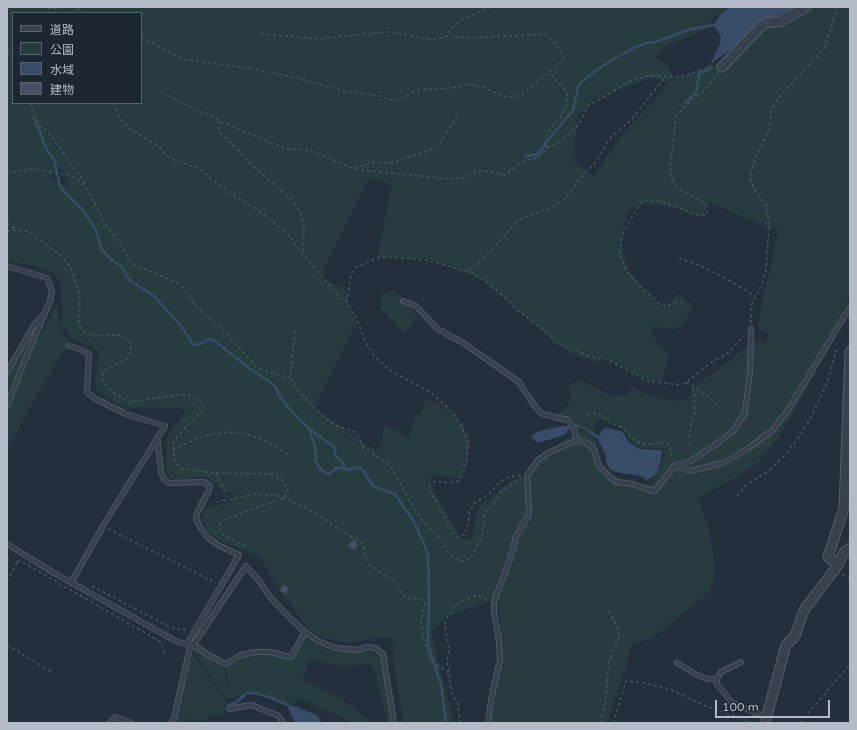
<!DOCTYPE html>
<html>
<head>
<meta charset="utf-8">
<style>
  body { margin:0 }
  #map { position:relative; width:857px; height:730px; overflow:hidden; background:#242f3e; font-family:"Varela Round","Noto Sans JP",sans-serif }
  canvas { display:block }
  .frame { position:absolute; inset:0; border:8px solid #b4bcc9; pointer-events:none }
  .legend { position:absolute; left:12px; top:12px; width:130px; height:92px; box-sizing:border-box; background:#1d2633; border:1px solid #59626f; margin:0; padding:5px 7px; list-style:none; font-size:12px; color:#b4bcc9 }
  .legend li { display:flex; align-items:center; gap:8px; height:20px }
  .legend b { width:20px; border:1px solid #59626f }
  .scale { position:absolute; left:715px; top:700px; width:115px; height:18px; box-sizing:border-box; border:2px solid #b4bcc9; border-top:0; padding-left:5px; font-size:12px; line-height:14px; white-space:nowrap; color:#b4bcc9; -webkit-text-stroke:3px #1d2633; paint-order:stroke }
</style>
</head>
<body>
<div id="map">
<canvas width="857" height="730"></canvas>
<div class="frame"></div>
<ul class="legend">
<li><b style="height:5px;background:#38414e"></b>道路</li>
<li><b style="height:11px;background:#263c3f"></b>公園</li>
<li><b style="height:11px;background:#394c67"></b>水域</li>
<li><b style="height:11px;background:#455162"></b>建物</li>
</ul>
<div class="scale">100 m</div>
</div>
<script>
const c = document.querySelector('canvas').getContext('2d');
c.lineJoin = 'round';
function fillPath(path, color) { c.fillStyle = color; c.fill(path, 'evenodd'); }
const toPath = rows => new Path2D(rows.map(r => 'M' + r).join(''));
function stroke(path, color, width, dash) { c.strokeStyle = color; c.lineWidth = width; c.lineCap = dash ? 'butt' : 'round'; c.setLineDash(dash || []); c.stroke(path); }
const green = toPath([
  [7,7,727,7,711,20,711,28,669,44,655,57,670,68,674,80,704,68,713,67,717,63,732,53,760,27,804,7,850,7,850,295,819,367,779,437,756,465,698,499,709,528,716,573,709,592,651,639,633,643,621,682,607,723,486,723,501,644,499,609,496,599,446,617,431,632,454,723,403,723,393,658,392,638,377,638,347,643,323,638,308,629,271,577,260,557,219,540,208,532,202,520,203,512,206,508,232,501,234,493,222,489,208,478,199,477,175,480,171,478,167,473,166,439,187,409,144,407,126,409,96,390,95,382,99,350,73,339,62,326,62,287,56,275,39,267,7,261],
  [13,13,141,13,141,103,13,103],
  [653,77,668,84,619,139,594,176,574,162,577,118,594,99],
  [58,165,69,186,50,179],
  [370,177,392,185,377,257,427,258,466,273,483,281,568,352,599,363,601,358,616,363,645,379,662,383,669,356,658,344,650,326,673,330,685,321,693,305,678,294,666,306,656,301,631,274,620,245,627,212,642,203,678,209,701,217,709,203,778,231,772,263,762,299,758,329,769,333,766,343,757,340,697,385,685,400,673,401,647,395,634,387,625,396,612,396,581,380,569,384,571,401,559,413,557,422,571,423,572,433,591,426,559,443,526,476,512,480,477,508,472,540,461,539,430,484,432,474,460,479,468,457,470,438,458,418,436,402,426,400,420,416,417,412,409,438,390,427,383,426,382,444,376,451,314,408,357,323,350,311,345,288,320,278],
  [596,420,613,422,626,431,632,442,642,448,663,448,665,456,651,484,624,483,603,469,595,437],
  [394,291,414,311,417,319,404,334,380,307,382,294],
  [57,305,61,329,70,343,53,367,7,449,7,412,35,343],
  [34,332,27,346,7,399,7,377],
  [306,638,324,649,339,652,371,652,382,660,392,723,388,723,373,667,368,664,340,666,310,659,302,680,341,698,367,719,370,723,352,723,299,697,294,705,290,703,289,704,269,696,255,691,245,692,239,697,231,699,232,695,230,698,225,697,195,654,194,650,197,650,207,658,224,668,232,693,225,668,242,658,256,655,271,655,292,660],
  [192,653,226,701,224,716,210,715,207,720,204,721,188,719,176,723]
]);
const water = toPath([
  [730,7,798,7,768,19,749,32,732,49,714,61,710,66,720,44,721,37,714,25,722,12],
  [575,424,584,427,599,436,602,430,605,428,617,430,623,432,629,442,640,449,660,450,662,451,661,460,656,475,647,480,641,476,622,473,610,470,606,462,606,455,597,438,584,429,575,426],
  [562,426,570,426,566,434,561,436,538,443,535,441,532,438,532,435,539,431],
  [291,705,317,715,322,723,295,723,288,708]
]);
const stream = toPath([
  [685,103,695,94,697,89,699,73,708,71,710,66],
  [33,117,40,131,46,148,55,162,60,187,82,209,96,230,101,248,108,257,122,267,130,281,154,296,181,326,193,344,197,345,201,344,206,340,212,339,253,371,270,382,274,385,282,400,301,421,316,434,332,445,335,449,335,456,342,461,345,468],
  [525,156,536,155,540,152,550,137,560,126,573,110,578,88,581,82,592,74,595,71,615,58,636,47,647,43,655,42,691,29,714,25],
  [309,428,315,447,316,461,319,467,324,472,329,474,337,468,342,468,348,470,357,467,362,469,373,486,395,494,414,522,424,544,428,555,429,596,428,644,441,685,446,723],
  [228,705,237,702,246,693,255,693,269,697,290,706]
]);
const building = toPath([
  [353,540,358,544,354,550,348,546],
  [283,585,289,588,286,594,280,591]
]);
const path = toPath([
  [42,7,53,9,64,7],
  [66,7,75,7,84,13],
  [261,34,318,39,385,32,394,32,432,40,449,36],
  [141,39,151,42,182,59,255,69,297,78,344,91,380,96,389,100,401,99,416,90,451,88,469,84,483,87,502,96,511,97,521,95,527,91,562,61,564,58,562,54,553,40,545,34,470,38,455,37,448,34,450,30,460,20,491,7],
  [7,53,13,58],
  [167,95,198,111,213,116,219,121,287,149,309,150,352,168,361,170,450,179,465,178,478,171,485,171,505,175,523,161,538,158,548,147,560,142,580,123,588,106,631,81,647,76,680,77,704,69,714,68],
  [30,103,40,126,48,132,84,182,86,187],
  [113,103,121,120,130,129,160,147,165,155,176,161,198,168,230,193,258,210,289,235,299,250,303,254,339,297,347,302],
  [219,121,218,128,221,134,237,148,251,164,291,199,298,209,302,217,304,226,303,253],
  [548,147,546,146,544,140,550,129,559,120,566,107,568,97,565,90,553,77,551,72],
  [355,168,375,162,390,163,428,151,438,146,457,116],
  [7,173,30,169,40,170,68,175,78,180,87,189,107,227,119,242,132,264,176,282,185,289,194,304,224,331,256,367,263,370,290,378],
  [7,223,17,230],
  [7,231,19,230,30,232,42,242,62,256,71,269,80,294,79,324,82,330,93,336,118,335,125,338,131,344,131,352,126,360,108,368,103,372,103,381,115,394,129,402,177,395,189,395,200,401,204,405,202,410,177,437,173,444,175,463,183,469,216,473,272,474,283,481,288,491,284,498,222,520,219,527,222,534,248,548],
  [679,258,699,265,725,278,755,296],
  [469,271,492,250,518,220,557,205,566,198,577,182,595,163,609,139,632,119,665,77],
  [683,302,668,305,660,304,638,285,626,270,620,255,622,236,640,203,645,200,662,201,696,215,705,215,707,212,707,206,701,201,677,188,672,179,670,168,676,117,683,108,706,89,718,73],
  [751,323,751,306,763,281,766,272,769,225,766,205,755,190,751,182,751,174,756,157,770,128,771,111,780,96,825,48,837,7],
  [295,331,290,377,297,390,326,419,337,426,356,432,363,447,391,466,411,503,428,528,442,539,448,553,459,561,466,561,473,555,482,536,485,512,491,506,502,491,514,482,521,478],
  [686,383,693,386,717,404],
  [587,414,597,413,601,415,609,422,623,428,633,439,642,444,652,444,665,442,669,445,673,459],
  [690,444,689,434,695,411,693,386],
  [173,450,187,443,212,434,229,432,246,434,266,441,290,456],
  [216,473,227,497,224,500,217,502],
  [521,475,508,477,499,483,489,494,474,503,469,514,467,529,464,535,460,537,456,537,429,489,431,483,436,481,449,483,458,481,463,474,467,459,468,444,462,426,453,413,433,394,391,371,374,356,366,343,359,324,347,302,351,275,356,267,380,257,403,258,427,260,461,270,469,271,480,277,499,292,516,309,551,336,556,343,590,356,610,361,647,381,680,385,686,383,710,363,728,353,744,336],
  [737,496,745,486,770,470,784,456,800,436,810,419,827,383,836,351,841,353],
  [224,500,226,501,253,494,276,495,305,507,363,544,365,557,369,565,393,580,403,595,407,598,422,600,425,604,421,622,422,633,428,653,431,661,450,674],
  [108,529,216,583],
  [7,558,9,561],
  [17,561,22,562,161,642,165,654],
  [842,574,850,578],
  [7,581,17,562],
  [92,586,171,628,186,630],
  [7,645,52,672],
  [460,723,458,704,452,694,449,679,450,674,447,665,449,646,445,631,445,621,455,605,477,595,489,599],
  [601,723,606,698,609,661,617,643,619,635,617,626,609,611],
  [613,723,626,681,644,683,670,689,701,704,753,723],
  [800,723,850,664]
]);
const service = toPath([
  [7,266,47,278,52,291,50,301,24,362,7,406],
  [403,301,416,306,438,329,450,336,462,342,519,382,536,408,543,414,568,420,574,430,577,440],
  [69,346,82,350,89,354,87,392,94,398,126,414,165,426,104,524,71,583],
  [7,372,34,325,42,316],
  [157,438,161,472,164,479,169,483,204,482,210,486,209,490,197,513,196,519,201,529,208,538,218,545,239,555,187,644],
  [674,466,690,471,723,463,749,448,773,430,790,407,850,307],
  [7,544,54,573,176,641,189,645],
  [193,644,208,655,226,664,239,656,255,652,270,652,291,657,305,632],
  [741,662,721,672,717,679,717,684,732,703,766,717],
  [677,663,699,676,708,679,717,679],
  [229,709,251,705,279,716,283,723],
  [109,723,115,717,131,723],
  [170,723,174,719,189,651,246,566,260,582,271,598,290,618,305,632,320,642,336,648,357,650,369,647,375,648,383,654,394,723],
  [488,723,491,700,500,660,499,641,494,612,494,601,510,560,516,536,528,516,529,509,527,476,538,460,548,453,577,440,589,444,594,450,599,466,611,478,617,482,633,484,649,490,655,491,674,466,690,461,714,446,733,431,745,413,750,372,751,329]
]);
const minor = toPath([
  [722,67,760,27,766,23,781,21,806,7],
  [838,565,828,557,844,508,850,351],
  [765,723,786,645,795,636,804,610,838,565,844,552,850,548]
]);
fillPath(green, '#263c3f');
fillPath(water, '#394c67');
stroke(stream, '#394c67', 2.5);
fillPath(building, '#455162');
stroke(service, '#565f6c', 6);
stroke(minor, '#565f6c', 11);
stroke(path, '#44595c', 1.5, [3, 3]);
stroke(service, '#38414e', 4.5);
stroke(minor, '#38414e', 9);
</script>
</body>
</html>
